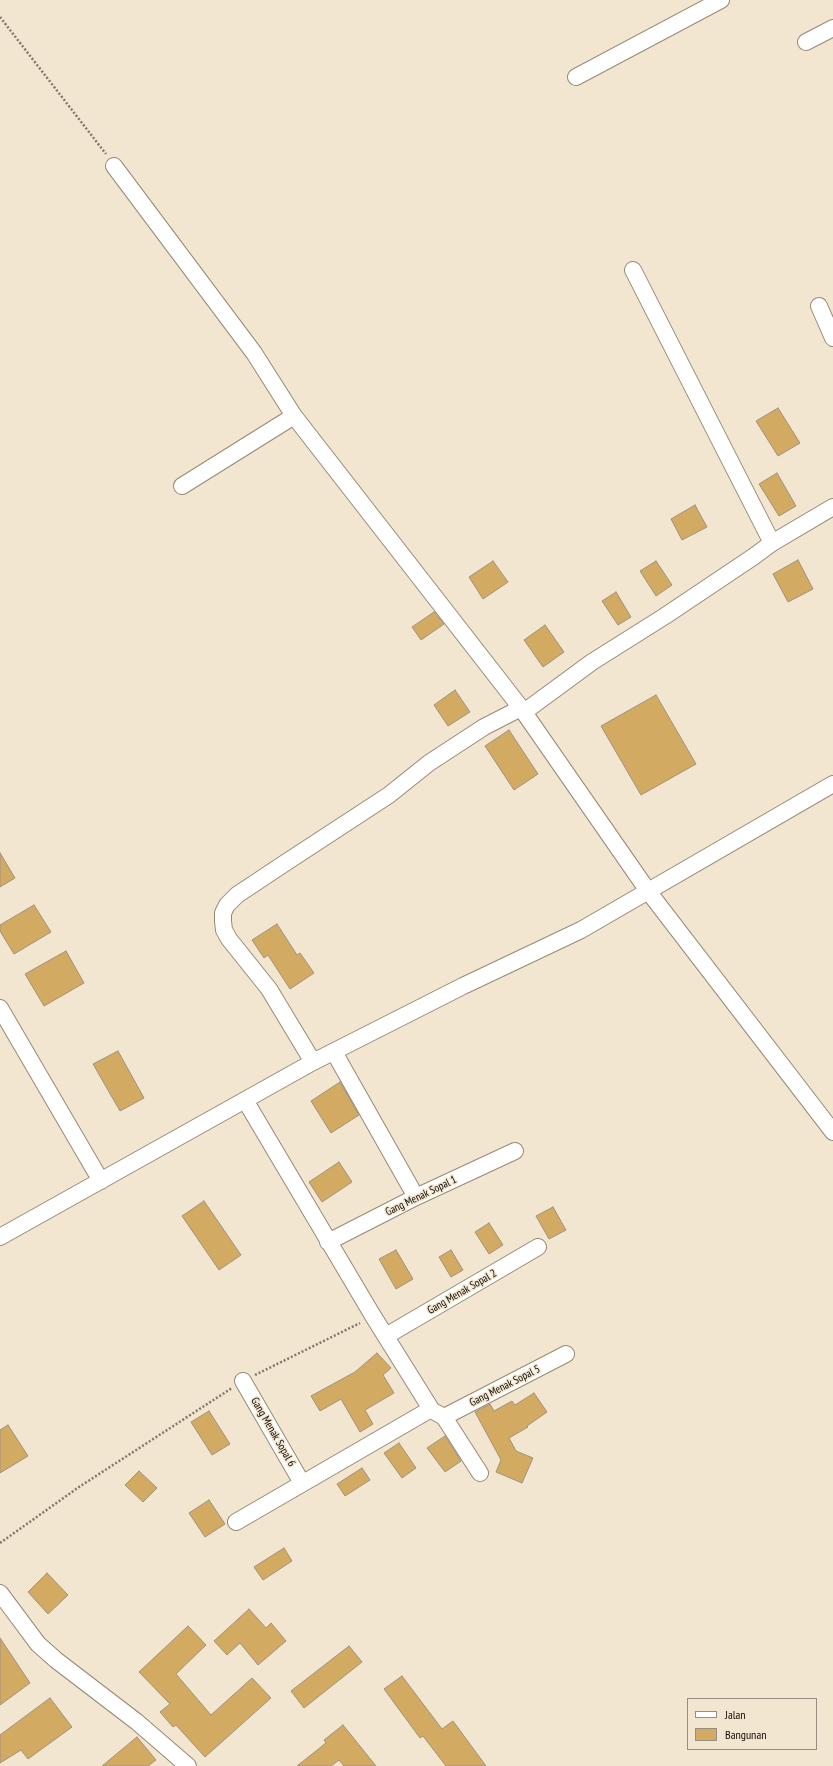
<!DOCTYPE html>
<html>
<head>
<meta charset="utf-8">
<style>
  body { margin:0 }
  #map { position:relative; width:833px; height:1766px; overflow:hidden; background:#f3e6d0; font-family:"PT Sans Narrow",sans-serif }
  canvas { display:block }
  .legend { position:absolute; left:687px; top:1698px; width:130px; height:52px; box-sizing:border-box; background:#f3e6d0; border:1px solid #988e7f; margin:0; padding:5px 7px; list-style:none; font-size:12px; color:#0f0b05 }
  .legend li { display:flex; align-items:center; gap:8px; height:20px }
  .legend b { width:20px; border:1px solid #988e7f }
</style>
</head>
<body>
<div id="map">
<canvas width="833" height="1766"></canvas>
<ul class="legend">
<li><b style="height:5px;background:#fff"></b>Jalan</li>
<li><b style="height:11px;background:#d3aa62"></b>Bangunan</li>
</ul>
</div>
<script>
const c = document.querySelector('canvas').getContext('2d');
c.lineJoin = 'round';
function fillPath(path, color) { c.fillStyle = color; c.fill(path, 'evenodd'); }
const toPath = rows => new Path2D(rows.map(r => 'M' + r).join(''));
function stroke(path, color, width, dash) { c.strokeStyle = color; c.lineWidth = width; c.lineCap = dash ? 'butt' : 'round'; c.setLineDash(dash || []); c.stroke(path); }
function label(font, color, halo, rows, align = 'center') {
  c.font = font + ' "PT Sans Narrow",sans-serif'; c.lineWidth = 3; c.setLineDash([]); c.textBaseline = 'middle'; c.strokeStyle = halo; c.fillStyle = color; for (const [text, x, y, turn = 0] of rows) {
    c.save(); c.translate(x, y); c.rotate((+turn || 0) * Math.PI / 180); c.textAlign = isNaN(turn) ? turn : align; if (halo) c.strokeText(text, 0, 0); c.fillText(text, 0, 0); c.restore();
  }
}
const building = toPath([
  [778,408,800,443,778,456,756,421,778,408],
  [777,473,796,506,779,516,759,484,777,473],
  [695,505,707,527,682,540,671,519,695,505],
  [798,560,813,589,788,602,773,574,798,560],
  [493,561,508,582,483,599,469,577,493,561],
  [656,561,672,585,656,596,640,571,656,561],
  [616,592,631,617,618,625,602,601,616,592],
  [434,612,444,624,421,640,412,627,434,612],
  [545,625,564,652,543,667,524,640,545,625],
  [455,690,470,712,448,726,434,705,455,690],
  [656,695,696,764,641,795,601,726,656,695],
  [509,730,538,774,514,790,485,746,509,730],
  [0,853,15,878,0,887,0,853],
  [34,905,51,932,14,954,0,931,0,925,34,905],
  [277,924,297,955,300,953,314,973,290,989,268,955,264,958,252,940,277,924],
  [66,951,84,983,44,1006,25,974,66,951],
  [118,1051,144,1098,120,1111,93,1064,118,1051],
  [340,1082,359,1115,331,1133,311,1101,340,1082],
  [339,1162,352,1182,322,1202,309,1182,339,1162],
  [204,1201,241,1255,219,1270,182,1216,204,1201],
  [553,1207,566,1230,549,1239,536,1216,553,1207],
  [489,1223,503,1245,489,1254,475,1232,489,1223],
  [396,1250,413,1279,396,1289,379,1259,396,1250],
  [451,1250,463,1270,451,1277,439,1257,451,1250],
  [377,1353,391,1368,383,1375,394,1393,365,1410,373,1424,360,1432,341,1399,320,1411,311,1396,355,1372,377,1353],
  [534,1393,547,1412,527,1426,528,1427,509,1438,516,1451,533,1458,522,1483,496,1472,501,1460,475,1412,490,1404,494,1411,512,1401,515,1405,534,1393],
  [209,1411,230,1444,212,1455,191,1422,209,1411],
  [8,1425,28,1456,0,1473,0,1430,8,1425],
  [445,1436,461,1461,445,1472,427,1448,445,1436],
  [399,1443,416,1468,402,1478,384,1453,399,1443],
  [362,1468,370,1480,345,1496,337,1484,362,1468],
  [139,1471,157,1488,143,1502,125,1485,139,1471],
  [209,1500,225,1524,205,1537,189,1513,209,1500],
  [284,1548,292,1561,263,1580,254,1567,284,1548],
  [47,1573,68,1595,48,1614,28,1592,47,1573],
  [249,1609,266,1628,271,1623,286,1641,258,1665,240,1643,227,1655,214,1641,249,1609],
  [188,1626,206,1645,176,1674,211,1715,252,1678,271,1698,205,1757,176,1725,173,1727,160,1712,170,1704,139,1672,188,1626],
  [0,1638,30,1683,0,1705,0,1638],
  [349,1646,362,1662,304,1708,291,1691,349,1646],
  [402,1676,442,1729,453,1721,486,1766,446,1766,423,1736,420,1738,384,1689,402,1676],
  [50,1698,72,1727,28,1759,21,1750,0,1763,0,1735,50,1698],
  [343,1725,376,1766,344,1766,339,1760,331,1766,297,1766,326,1743,324,1740,343,1725],
  [137,1737,156,1760,148,1766,102,1766,137,1737]
]);
const path = toPath([
  [0,17,106,154],
  [255,1375,360,1323],
  [0,1543,79,1487,232,1388]
]);
const street = toPath([
  [806,42,833,28],
  [576,77,721,0],
  [114,166,254,353,294,416,521,708,648,891,833,1132],
  [633,270,772,543],
  [819,306,833,338],
  [182,486,294,416],
  [524,712,592,662,665,616,753,557,772,543,833,507],
  [0,1008,101,1181],
  [334,1052,416,1197],
  [313,1062,269,989,229,939,224,930,223,921,223,913,227,905,237,895,282,865,389,795,429,763,484,727,521,708],
  [0,1237,313,1062,463,986,581,930,833,784],
  [328,1242,416,1197,515,1151],
  [386,1336,538,1247],
  [243,1381,302,1483],
  [435,1412,444,1417,480,1473],
  [444,1417,566,1354],
  [236,1522,431,1409,373,1316,245,1100],
  [0,1593,38,1644,56,1660,137,1722,188,1766]
]);
const streetNames = [
  ["Gang Menak Sopal 1",421,1196,-26],
  ["Gang Menak Sopal 2",462,1292,-30],
  ["Gang Menak Sopal 5",505,1386,-27],
  ["Gang Menak Sopal 6",273,1432,60]
];
fillPath(building, '#d3aa62');
stroke(building, '#9e927e', 1);
stroke(street, '#968a76', 18);
stroke(path, '#81786a', 2.5, [2, 2]);
stroke(street, '#fff', 16);
label('11px', '#0f0b05', '#f3e6d0', streetNames);
</script>
</body>
</html>
